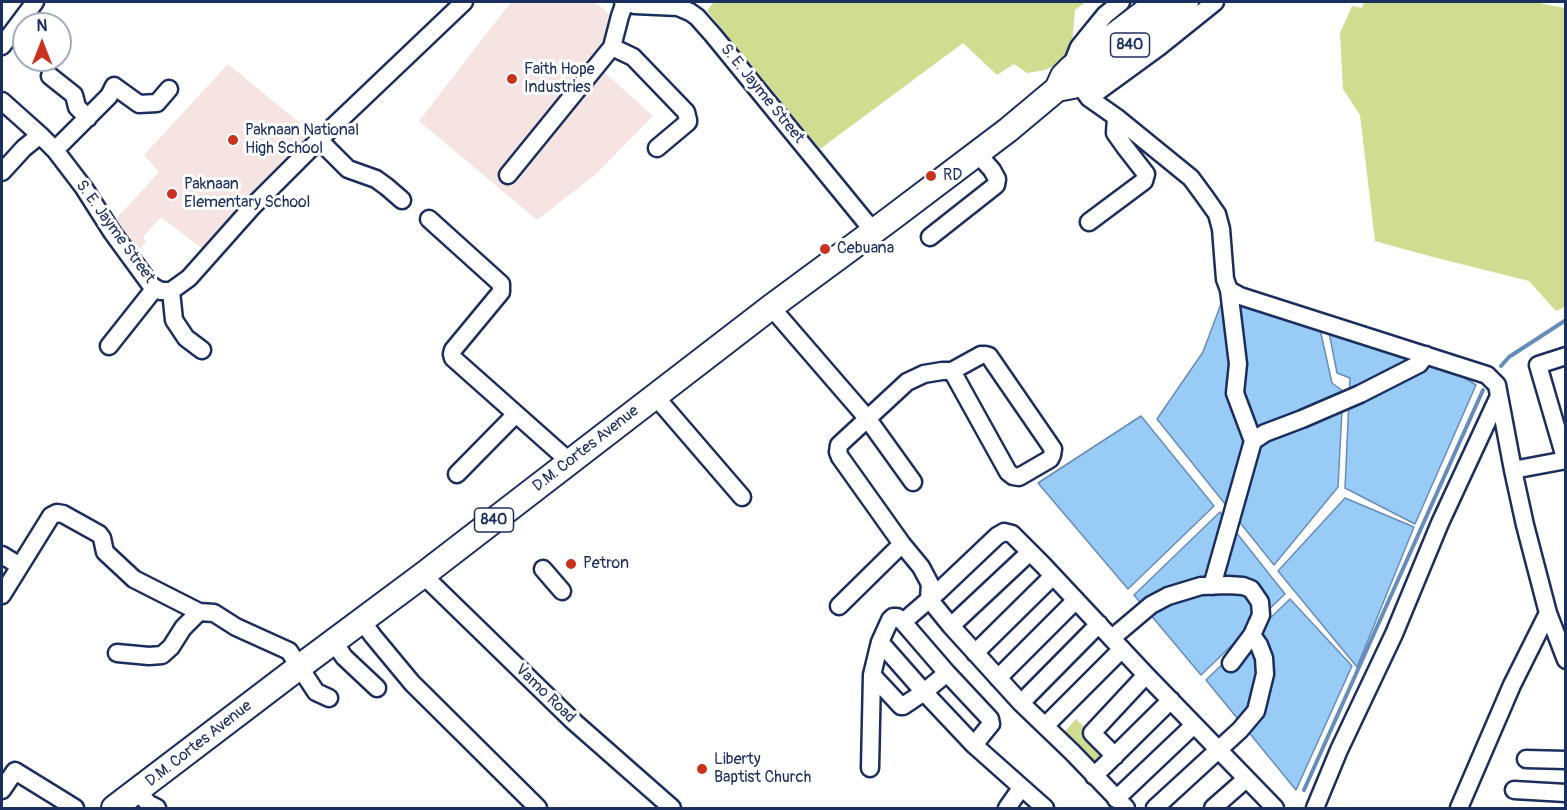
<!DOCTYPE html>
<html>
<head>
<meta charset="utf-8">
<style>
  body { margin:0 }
  #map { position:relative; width:1567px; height:810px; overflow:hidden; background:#fff; font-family:Pangolin,sans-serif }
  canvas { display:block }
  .frame { position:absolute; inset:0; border:3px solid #1b2f5e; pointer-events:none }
  .north { position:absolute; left:12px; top:12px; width:60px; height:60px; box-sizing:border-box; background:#fff; border:2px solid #a4acbf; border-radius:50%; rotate:0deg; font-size:16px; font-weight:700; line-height:24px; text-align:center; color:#1b2f5e }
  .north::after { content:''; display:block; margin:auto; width:21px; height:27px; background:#c8321e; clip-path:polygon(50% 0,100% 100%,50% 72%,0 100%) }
</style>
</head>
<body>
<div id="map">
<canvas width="1567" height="810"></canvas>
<div class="frame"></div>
<div class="north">N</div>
</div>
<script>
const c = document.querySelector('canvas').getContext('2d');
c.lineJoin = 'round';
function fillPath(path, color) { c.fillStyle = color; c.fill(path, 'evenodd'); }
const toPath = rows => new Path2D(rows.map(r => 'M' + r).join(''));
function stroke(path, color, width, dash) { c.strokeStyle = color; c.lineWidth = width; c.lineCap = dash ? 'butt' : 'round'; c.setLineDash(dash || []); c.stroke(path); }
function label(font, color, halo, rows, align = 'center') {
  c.font = font + ' Pangolin,sans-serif'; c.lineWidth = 6; c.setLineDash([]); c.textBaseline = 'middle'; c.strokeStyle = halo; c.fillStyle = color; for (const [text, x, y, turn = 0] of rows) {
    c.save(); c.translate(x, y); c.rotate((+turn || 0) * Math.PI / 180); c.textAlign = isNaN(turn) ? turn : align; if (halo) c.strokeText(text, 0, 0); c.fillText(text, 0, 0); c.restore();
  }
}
const built = toPath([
  [511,2,539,2,542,4,544,2,591,2,603,8,622,29,624,46,604,72,653,116,596,174,537,220,419,121],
  [228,64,313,134,205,251,161,217,143,237,146,243,135,252,114,221,159,172,144,155]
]);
const green = toPath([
  [714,2,1086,2,1075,10,1071,57,1045,70,1027,73,1014,64,997,75,963,43,820,149,707,11],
  [1364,2,1541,2,1543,4,1565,8,1565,307,1556,311,1529,281,1429,256,1375,241,1360,115,1343,89,1340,33,1352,6,1362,8],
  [1076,719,1111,753,1093,773,1060,737]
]);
const water = toPath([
  [1224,296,1319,325,1332,383,1343,391,1338,487,1274,565,1157,419,1203,352,1224,296],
  [1328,327,1448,368,1476,385,1415,524,1345,488,1350,378,1337,373,1328,327],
  [1141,416,1214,506,1128,589,1038,483,1141,416],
  [1345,498,1414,527,1357,667,1278,571,1345,498],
  [1220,512,1285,594,1201,675,1134,595,1220,512],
  [1290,599,1352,666,1296,790,1206,680,1290,599]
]);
const stream = toPath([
  [1501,366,1509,357,1566,320],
  [1304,790,1483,390]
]);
const minor = toPath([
  [623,2,635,5,678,7,690,12,697,17,713,35,874,232],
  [2,46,35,2],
  [612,47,633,57,686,112,688,120,688,122,657,148],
  [1071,67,1079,47,1087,37,1105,15,1121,2],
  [50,76,74,95,77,107,88,118],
  [1078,83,1089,98,1116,117,1191,178,1205,197,1217,214,1221,229,1225,279,1229,290,1240,296,1487,375,1497,385,1513,470,1525,525,1548,613,1566,660],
  [1089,98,1159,47,1215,2],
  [2,101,40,135,55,150,84,188,112,232,150,284,155,288,161,291,171,291,189,278,253,206,319,140,464,2],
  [319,140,348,169,376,179,387,187,402,200],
  [55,150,109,96,114,86,139,104,157,103,169,89],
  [2,172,24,148,40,135],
  [508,175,612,47,620,16,625,2],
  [429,219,501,284,501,292,453,350,452,354,453,358,569,461],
  [1089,222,1144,181,1146,174,1125,147,1115,133,1116,117],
  [930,237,996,185,997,179,992,170,977,153],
  [171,291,174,320,186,338,202,350],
  [771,307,867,418,913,482],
  [109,346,155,288],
  [1566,356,1538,365,1566,461],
  [952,371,1008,472,1013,476,1019,477,1050,459,1052,455,1053,449,989,356,985,355,981,355,952,371,942,371,924,374,907,382,839,445,838,452,840,457,902,544,921,567,930,584,929,599,951,626,1021,703,1072,752,1126,808],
  [655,396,742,497],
  [1253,441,1265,433,1302,419,1360,394,1419,364,1426,355],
  [1513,470,1566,460],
  [457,474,516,414],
  [2,555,15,563,22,563],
  [543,569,562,591],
  [423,575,572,720,672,808],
  [1212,586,1253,441,1235,393,1238,364,1229,290],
  [2,595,51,516,57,513,63,514,99,534,102,538,105,552,134,579,199,612,214,613,236,627,289,651,316,692,329,698],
  [839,606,902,544],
  [362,621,373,636,412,683,538,808],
  [951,626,1030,552],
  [1112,638,1151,605,1168,596,1201,586,1228,585,1243,586,1251,589,1260,602,1261,615,1252,635,1231,663],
  [334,642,344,657,377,688],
  [880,642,924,692,974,745,1045,808],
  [117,653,149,656,162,655,171,647,183,628,199,612],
  [975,653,1053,576],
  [947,673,990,719,991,724,974,745],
  [872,675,901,706,903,706,924,692,947,673,903,622,939,591,997,536,1004,532,1012,534,1043,565,1146,675,1275,808],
  [998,678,1076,600],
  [1021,703,1099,624],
  [1045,726,1122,649],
  [1115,756,1092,733,1146,675],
  [1526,759,1566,760],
  [870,768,872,675,880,642,890,620,893,617,897,617,903,622],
  [1094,776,1171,700],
  [2,790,15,771,75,808],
  [1514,790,1566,793],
  [138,792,149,804,157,808],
  [1116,799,1194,725],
  [1007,808,1021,788],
  [1155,808,1240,730,1256,711,1265,674,1264,658,1259,645,1252,635],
  [1213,808,1246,779],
  [1315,808,1339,750,1394,634,1440,523,1499,396],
  [1459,808,1512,685,1548,613]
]);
const highway = toPath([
  [1057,89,1063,76,1071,68,1158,2],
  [114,808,294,671,423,575,771,307,889,220,1008,130,1057,89,1073,86,1086,79,1186,2]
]);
const markers = [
  [512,79,6,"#c8321e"],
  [233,140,6,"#c8321e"],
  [931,176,6,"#c8321e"],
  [172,194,6,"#c8321e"],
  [825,249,6,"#c8321e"],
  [571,564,6,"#c8321e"],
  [702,769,6,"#c8321e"]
];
const shields = [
  [1130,45,39],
  [494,520,39]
];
const shieldNames = [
  ["840",1130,45],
  ["840",494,520]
];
const poiNames = [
  ["Faith Hope",524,70],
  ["Industries",524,88],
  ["Paknaan National",245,131],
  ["High School",245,149],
  ["RD",943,176],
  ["Paknaan",184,185],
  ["Elementary School",184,203],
  ["Cebuana",837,249],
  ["Petron",583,564],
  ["Liberty",714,760],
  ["Baptist Church",714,778]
];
const streetNames = [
  ["S. E. Jayme Street",762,94,51],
  ["S. E. Jayme Street",115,232,54],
  ["D.M. Cortes Avenue",586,449,-38],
  ["Vamo Road",545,694,44],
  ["D.M. Cortes Avenue",199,744,-38]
];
fillPath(built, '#f5e4e1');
fillPath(green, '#d0dc8f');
fillPath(water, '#98cbf5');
stroke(water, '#668db9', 1.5);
stroke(stream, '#668db9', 4);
stroke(minor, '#1b2f5e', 21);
stroke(highway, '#1b2f5e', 28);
stroke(minor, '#fff', 16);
stroke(highway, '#fff', 24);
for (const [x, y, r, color] of markers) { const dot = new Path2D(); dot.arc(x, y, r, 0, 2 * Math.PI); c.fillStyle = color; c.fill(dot); stroke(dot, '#fff', 2); }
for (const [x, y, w] of shields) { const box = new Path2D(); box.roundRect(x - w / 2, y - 12, w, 24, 4.5); c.fillStyle = '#fff'; c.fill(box); stroke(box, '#1b2f5e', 1.5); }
label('bold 15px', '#1b2f5e', null, shieldNames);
label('16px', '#1b2f5e', '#fff', poiNames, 'left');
label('16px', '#1b2f5e', '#fff', streetNames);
</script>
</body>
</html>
